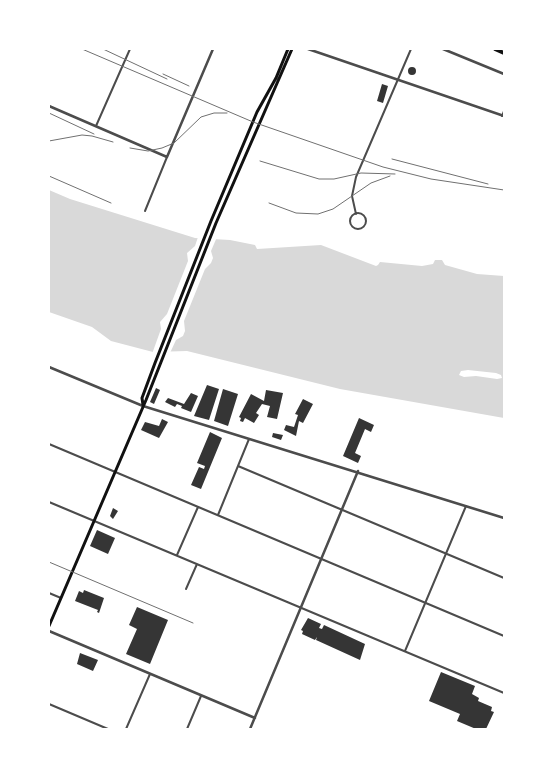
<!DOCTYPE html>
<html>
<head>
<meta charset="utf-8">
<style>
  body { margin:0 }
  #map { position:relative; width:553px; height:778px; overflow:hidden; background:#fff; font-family:"PT Sans Narrow",sans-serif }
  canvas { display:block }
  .frame { position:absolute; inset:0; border:50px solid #fff; pointer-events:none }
</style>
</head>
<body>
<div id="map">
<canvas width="553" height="778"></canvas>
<div class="frame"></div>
</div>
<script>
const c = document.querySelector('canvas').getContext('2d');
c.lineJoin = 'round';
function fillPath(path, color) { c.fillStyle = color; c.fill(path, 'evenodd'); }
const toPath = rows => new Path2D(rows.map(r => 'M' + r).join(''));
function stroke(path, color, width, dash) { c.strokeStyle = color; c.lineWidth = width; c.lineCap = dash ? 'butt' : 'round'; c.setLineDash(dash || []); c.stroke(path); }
const water = toPath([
  [49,190,70,199,195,238,230,240,255,245,257,249,321,245,376,266,378,265,380,262,422,266,433,264,435,260,442,260,445,265,477,274,504,276,504,418,340,389,187,351,153,352,111,341,92,327,49,312],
  [468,370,496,373,501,375,502,378,497,379,476,376,464,377,459,375,461,371]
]);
const pier = toPath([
  [198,237,217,237,211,251,213,258,211,263,205,269,184,321,185,331,183,336,176,340,170,353,152,354,161,329,160,322,167,314,188,261,187,253,195,246]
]);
const building = toPath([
  '408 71a4 4 0 1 1 8 0a4 4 0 1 1-8 0Z',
  [382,84,388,86,383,103,377,101],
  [207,385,219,389,209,420,194,416],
  [156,388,160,390,154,404,150,402],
  [223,389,238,394,228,426,214,421],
  [266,390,283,393,277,419,267,417,270,406,262,404,256,413,259,415,254,423,245,418,243,422,240,421,241,418,239,417,251,394,264,401],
  [191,393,198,396,191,412,181,408,182,406,177,404,175,407,165,402,168,398,184,404],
  [303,399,313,404,303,423,299,421,296,436,284,430,286,425,294,427,298,415,295,414],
  [359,418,374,425,371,432,365,429,355,453,361,456,358,463,343,456],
  [162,419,168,422,159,438,141,430,145,422,159,426],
  [210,432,222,438,201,489,191,485,199,467,204,469,205,466,197,463],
  [273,433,283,435,281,440,272,437],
  [113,508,118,511,113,519,110,516],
  [97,530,115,538,108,554,90,546],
  [84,590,104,598,99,613,97,612,98,610,75,601,79,591,83,593],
  [137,607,168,620,150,664,126,654,137,629,129,625],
  [308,618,321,624,319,628,322,629,324,625,365,644,360,660,316,640,317,637,315,640,302,634,303,631,301,630],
  [80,653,98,660,93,671,77,664],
  [441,672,475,686,472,694,479,698,478,701,492,707,491,711,494,712,486,729,476,729,457,721,460,714,429,701]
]);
const minor = toPath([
  [502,116,504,111],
  [96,126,130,49],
  [145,211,167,157],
  '350 221a8 8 0 1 1 16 0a8 8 0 1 1-16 0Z',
  [356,214,352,196,356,177,411,49],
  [49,444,504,636],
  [238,466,504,578],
  [49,502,504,693],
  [218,515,249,439],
  [177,555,198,507],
  [186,589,197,564],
  [49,593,61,598],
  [405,651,466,506],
  [49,704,108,729],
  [126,729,150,674],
  [187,729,201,696]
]);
const tertiary = toPath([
  [308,49,504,116],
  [443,49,504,74],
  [49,106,167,157,213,49],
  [49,367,143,406,504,518],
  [49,631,255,718],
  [250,729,358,471]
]);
const secondary = toPath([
  [143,405,142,398,155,363,211,221,257,112,276,78,288,49],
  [49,626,146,400,216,223,292,49]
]);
const motorway = toPath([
  [495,49,504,53]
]);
const rail = toPath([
  [82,49,253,122,383,167,431,179,504,190],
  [103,49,167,79],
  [163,74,189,86],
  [49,113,94,134],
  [49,141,82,135,92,136,113,142],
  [130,148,148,151,162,148,174,143,201,117,214,113,227,113],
  [392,159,488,184],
  [260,161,319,179,334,179,361,173,395,174],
  [49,176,111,203],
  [269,203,296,213,318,214,333,209,371,183,390,176],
  [49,562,193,623]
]);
fillPath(water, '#d9d9d9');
fillPath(pier, '#fff');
fillPath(building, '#353535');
stroke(minor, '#4c4c4c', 2);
stroke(tertiary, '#4c4c4c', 2.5);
stroke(secondary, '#111', 3);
stroke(motorway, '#111', 4);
stroke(rail, '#707070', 1);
</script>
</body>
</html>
